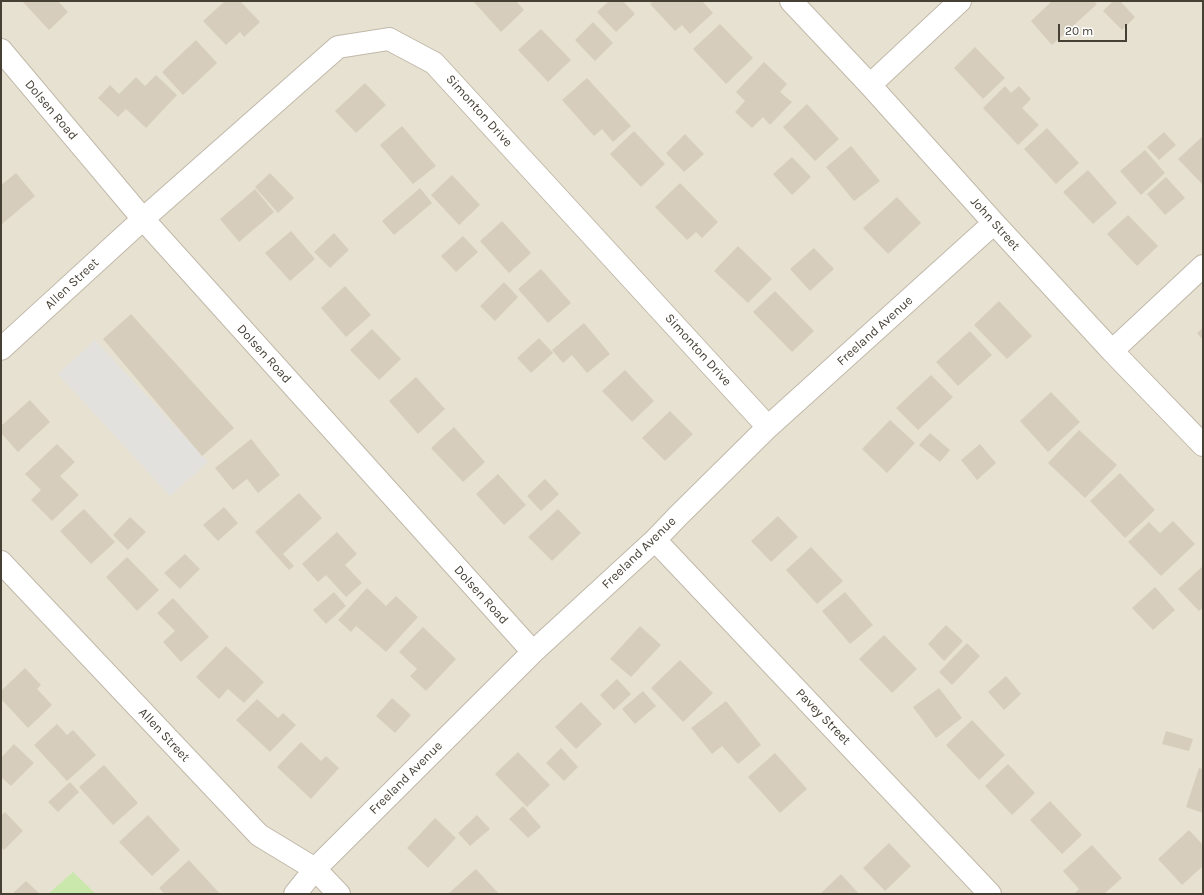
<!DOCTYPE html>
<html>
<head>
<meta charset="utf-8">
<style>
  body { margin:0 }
  #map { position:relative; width:1204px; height:895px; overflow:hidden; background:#f2efe4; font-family:Karla,sans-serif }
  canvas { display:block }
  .frame { position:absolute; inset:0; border:2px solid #453f34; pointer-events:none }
  .scale { position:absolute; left:1058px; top:24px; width:69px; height:18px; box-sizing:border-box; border:2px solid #453f34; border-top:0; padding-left:5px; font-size:12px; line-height:14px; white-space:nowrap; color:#453f34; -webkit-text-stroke:3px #fff; paint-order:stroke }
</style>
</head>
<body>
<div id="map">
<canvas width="1204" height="895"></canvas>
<div class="frame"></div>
<div class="scale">20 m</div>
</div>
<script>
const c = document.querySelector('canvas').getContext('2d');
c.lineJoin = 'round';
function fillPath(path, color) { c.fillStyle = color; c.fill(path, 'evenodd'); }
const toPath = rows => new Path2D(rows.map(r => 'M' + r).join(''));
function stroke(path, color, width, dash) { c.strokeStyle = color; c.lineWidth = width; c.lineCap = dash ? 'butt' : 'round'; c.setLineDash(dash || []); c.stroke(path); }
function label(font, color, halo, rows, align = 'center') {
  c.font = font + ' Karla,sans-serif'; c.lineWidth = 3; c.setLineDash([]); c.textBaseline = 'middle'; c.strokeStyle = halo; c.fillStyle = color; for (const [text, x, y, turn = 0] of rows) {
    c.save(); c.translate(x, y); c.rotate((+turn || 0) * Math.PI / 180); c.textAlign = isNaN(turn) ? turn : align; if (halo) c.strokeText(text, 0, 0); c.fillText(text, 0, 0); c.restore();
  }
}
const residential = toPath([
  [1,1,1203,1,1203,894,1,894]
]);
const green = toPath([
  [73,872,96,894,48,894]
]);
const parking = toPath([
  [95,340,208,462,170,496,58,374]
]);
const building = toPath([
  [22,1,58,1,68,12,49,30],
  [225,1,240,1,260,22,244,37,240,32,226,45,203,21],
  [473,1,516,1,524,10,501,32],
  [609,1,623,1,635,14,616,32,597,12],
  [653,1,702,1,713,13,690,34,682,25,675,31,650,4],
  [1052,1,1093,1,1097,4,1052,45,1031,21],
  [1113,1,1120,1,1135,17,1122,30,1103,11],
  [593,22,613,43,595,61,575,40],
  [720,24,753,58,726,84,693,49],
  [541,29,571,60,548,82,518,50],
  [196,40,217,63,183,95,162,72],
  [975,47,1005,78,983,99,954,68],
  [764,62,787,84,780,92,792,102,770,125,763,117,752,128,735,112,745,101,736,92],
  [156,75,177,95,146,128,126,109,118,117,98,98,110,85,119,94,136,77,145,86],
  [587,78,631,126,613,142,602,129,594,136,562,100],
  [365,83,386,105,356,133,335,111],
  [1005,86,1011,93,1019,86,1031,99,1022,108,1039,125,1018,145,983,108],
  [807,104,839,139,815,161,783,127],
  [402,126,436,166,413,184,380,145],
  [1047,128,1079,163,1056,184,1024,149],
  [634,131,665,164,641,187,610,154],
  [1164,132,1176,145,1159,160,1147,147],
  [685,134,704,154,684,172,666,153],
  [1203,136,1203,183,1202,184,1178,159],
  [851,146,880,181,854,201,826,167],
  [1145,150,1165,173,1141,195,1120,171],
  [792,157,811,177,792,195,773,174],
  [1088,170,1117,203,1093,224,1063,192],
  [16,173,35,196,2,224,1,222,1,185],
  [270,173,294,198,278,213,255,187],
  [452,175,480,205,459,225,431,195],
  [1166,177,1185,198,1165,215,1147,194],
  [680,183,718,222,702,238,696,232,687,240,655,207],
  [420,188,432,203,394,235,382,221],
  [255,189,274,212,239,242,220,219],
  [897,197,921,223,888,254,863,228],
  [1128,215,1158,246,1137,266,1107,234],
  [502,221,531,253,509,273,480,241],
  [291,231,315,259,290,281,265,253],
  [334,233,349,250,330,268,314,252],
  [463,236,478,252,456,272,441,256],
  [738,246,772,279,748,303,714,271],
  [814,248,834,269,810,291,790,269],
  [541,269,571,303,548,323,518,289],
  [504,282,518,297,495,321,480,306],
  [345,286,371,315,346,337,321,308],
  [775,291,814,331,792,352,753,312],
  [999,301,1032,336,1007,359,974,325],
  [131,314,234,428,202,456,103,339],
  [584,323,610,354,587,373,572,355,563,363,552,350],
  [1203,328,1203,340,1197,333],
  [372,329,401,359,379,380,350,350],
  [970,331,992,355,958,386,936,362],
  [539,338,553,353,531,373,517,358],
  [625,370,654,401,632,422,602,391],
  [931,375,953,397,918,430,896,408],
  [416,377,445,409,418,434,389,401],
  [1051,392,1080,422,1048,452,1020,421],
  [30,400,50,422,18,452,1,433,1,426],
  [670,411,693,434,665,461,642,438],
  [890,420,915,443,887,473,862,449],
  [454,427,485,462,463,482,431,448],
  [1079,430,1117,465,1085,498,1048,463],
  [930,433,950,450,940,462,919,445],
  [251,439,280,475,258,493,247,479,233,490,215,468],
  [57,444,75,462,60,476,79,495,52,521,31,500,41,490,25,474],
  [980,444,996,463,977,480,961,460],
  [1120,473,1155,510,1125,538,1090,501],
  [498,474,526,505,504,525,476,494],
  [545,479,559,494,541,511,527,496],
  [299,493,322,518,283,554,294,566,289,570,255,532],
  [224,507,238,523,218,541,203,525],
  [84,509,115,542,91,564,60,531],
  [558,509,581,533,552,561,528,537],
  [778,516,798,537,771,562,751,541],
  [130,517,146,532,128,550,113,535],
  [1173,521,1195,544,1161,576,1128,542,1149,522,1160,533],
  [337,532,357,554,345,565,362,583,346,597,326,575,318,582,302,564],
  [811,547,843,581,817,604,786,570],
  [185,554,200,569,180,589,164,573],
  [127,557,159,590,137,611,106,577],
  [1203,566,1203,608,1199,611,1178,589],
  [1155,587,1175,610,1153,630,1132,608],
  [367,588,386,606,396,596,418,617,386,652,356,626,351,632,338,620],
  [334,592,346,606,326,624,313,610],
  [845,592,873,625,850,644,822,611],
  [173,598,209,637,181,662,163,642,175,631,157,613],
  [946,625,963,641,944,661,928,644],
  [640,626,661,645,631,677,610,659],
  [423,627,456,659,426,691,410,676,417,669,399,652],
  [884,635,917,669,892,693,859,659],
  [967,643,980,656,952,685,939,672],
  [226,646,264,682,244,703,228,689,219,699,196,677],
  [680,660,713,693,683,722,651,688],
  [25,668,41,685,37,689,52,705,28,728,1,699,1,691],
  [1006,676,1021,694,1004,710,988,692],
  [617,679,631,694,614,710,600,695],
  [939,688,962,718,936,738,913,707],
  [643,691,656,706,635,724,622,709],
  [392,698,411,715,395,733,376,716],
  [257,699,278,718,283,713,296,725,270,752,236,720],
  [726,701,761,745,738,764,722,746,712,754,691,728],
  [581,702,602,724,576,749,555,727],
  [972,720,1005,755,979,780,946,745],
  [57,724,67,735,73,730,96,755,67,781,34,745],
  [1166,731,1193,739,1189,751,1162,744],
  [301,742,321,761,326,756,339,768,311,799,277,767],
  [14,744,34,763,11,786,1,777,1,758],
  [561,748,578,767,564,781,546,763],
  [518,752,550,785,527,807,495,774],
  [775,753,807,789,780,813,748,777],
  [1008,764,1035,793,1012,815,985,786],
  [104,765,138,803,113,825,79,787],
  [1199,768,1203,769,1203,813,1186,807],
  [70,782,79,792,58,812,48,802],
  [1050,801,1082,835,1062,854,1030,820],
  [523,806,541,827,528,838,509,819],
  [5,812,23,831,4,850,1,847,1,816],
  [148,815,180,850,152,876,119,842],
  [477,815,490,829,470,846,458,833],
  [435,818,456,838,428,868,407,848],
  [1189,830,1203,845,1203,866,1182,885,1158,859],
  [889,843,911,866,885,891,863,868],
  [1092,845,1122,878,1104,894,1074,894,1079,889,1063,871],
  [189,860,220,894,165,894,159,888],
  [476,869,499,894,448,894],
  [841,874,859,894,820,894],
  [26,881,40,894,12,894]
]);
const street = toPath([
  [791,1,870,85,994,223,1112,351,1203,445],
  [1,50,143,219,533,652],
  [870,85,960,1],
  [1,349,143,219,338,47,389,39,434,63,768,427],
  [1112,351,1203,266],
  [655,540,990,894],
  [1,562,259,835,315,869,339,894],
  [295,894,315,869,533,652,655,540,678,516,768,427,994,223]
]);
const streetNames = [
  ["Dolsen Road",51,110,50],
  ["Simonton Drive",479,111,48],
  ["John Street",995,224,48],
  ["Allen Street",72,284,-43],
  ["Freeland Avenue",875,331,-42],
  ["Simonton Drive",698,350,48],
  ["Dolsen Road",264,354,48],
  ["Freeland Avenue",639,553,-44],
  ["Dolsen Road",481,595,48],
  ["Pavey Street",823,717,46],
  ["Allen Street",164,735,47],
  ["Freeland Avenue",406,778,-45]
];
fillPath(residential, '#e7e1d2');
fillPath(green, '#cbe8ac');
fillPath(parking, '#e3e1dd');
fillPath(building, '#d7cdbc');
stroke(street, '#c1b9aa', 24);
stroke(street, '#fff', 22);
label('13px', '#453f34', '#fff', streetNames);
</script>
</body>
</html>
